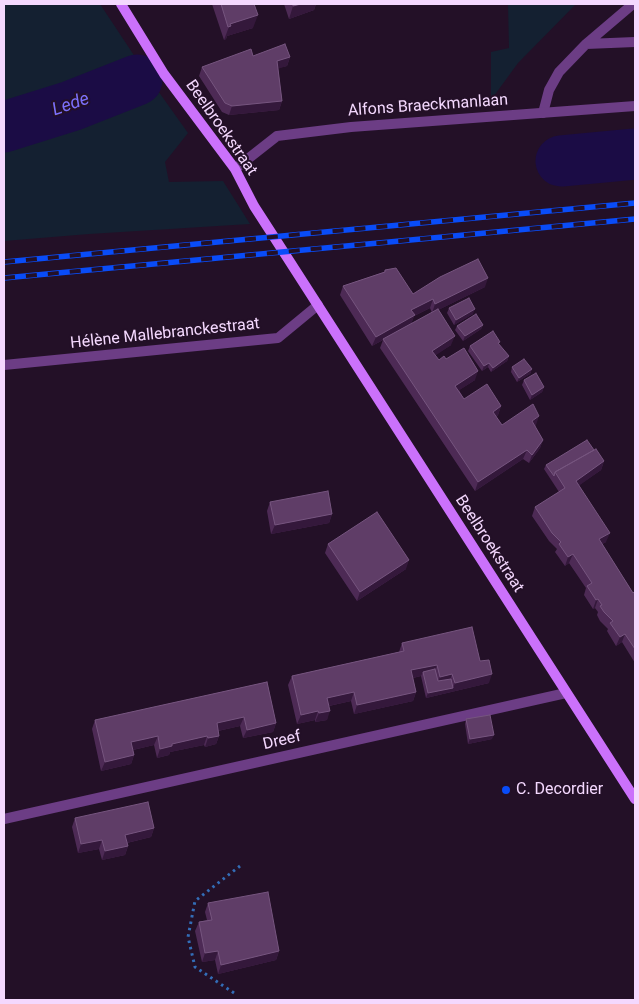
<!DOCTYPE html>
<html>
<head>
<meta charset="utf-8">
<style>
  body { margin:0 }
  #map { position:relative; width:639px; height:1004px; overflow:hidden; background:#231027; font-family:Roboto,sans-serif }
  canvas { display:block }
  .frame { position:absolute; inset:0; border:5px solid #f4d8fe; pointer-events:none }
</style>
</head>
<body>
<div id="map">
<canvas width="639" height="1004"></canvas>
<div class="frame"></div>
</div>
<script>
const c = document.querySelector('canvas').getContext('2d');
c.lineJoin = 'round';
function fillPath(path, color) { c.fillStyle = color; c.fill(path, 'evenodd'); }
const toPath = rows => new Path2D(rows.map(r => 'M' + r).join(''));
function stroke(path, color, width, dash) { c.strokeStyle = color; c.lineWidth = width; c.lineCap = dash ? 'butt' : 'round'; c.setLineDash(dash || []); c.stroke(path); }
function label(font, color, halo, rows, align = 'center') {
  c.font = font + ' Roboto,sans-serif'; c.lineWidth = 4; c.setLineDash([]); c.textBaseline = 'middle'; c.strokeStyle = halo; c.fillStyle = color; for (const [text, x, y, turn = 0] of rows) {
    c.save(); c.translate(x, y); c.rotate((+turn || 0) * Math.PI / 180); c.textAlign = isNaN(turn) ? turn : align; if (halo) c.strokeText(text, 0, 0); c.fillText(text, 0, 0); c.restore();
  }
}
const green = toPath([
  [4,4,100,4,151,81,188,133,165,162,169,182,223,181,250,224,89,234,4,241],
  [508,4,576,4,518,63,491,100,491,52,509,48]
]);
const river = toPath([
  [4,127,71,106,137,80],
  [561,161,635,154]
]);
const path = toPath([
  [234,993,195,967,188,937,195,901,240,866]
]);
const lane = toPath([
  [586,44,635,42],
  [543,113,549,90,559,72,586,44,633,4]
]);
const street = toPath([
  [235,169,277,136,351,127,635,106],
  [4,365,278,338,318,305],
  [4,819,566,693]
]);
const secondary = toPath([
  [121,4,164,74,235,169,254,206,274,237,635,799]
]);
const rail = toPath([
  [4,262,635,203],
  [4,278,635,219]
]);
const wall = toPath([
  [212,4,254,4,253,28,227,36,226,39,224,40],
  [284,4,316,4,314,10,289,19],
  [253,56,290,57,287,66,278,68,282,101,279,110,229,115,222,112,199,76,202,67],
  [385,270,413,294,485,287,438,310,451,345,435,355,439,360,446,359,475,380,459,390,464,399,501,406,498,415,496,417,502,425,536,425,535,426,543,440,540,448,529,463,523,459,475,491,380,348,383,340,372,346,340,295,343,286,384,272],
  [430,308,432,313,411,324,414,316],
  [449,308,473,314,454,325,447,313],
  [483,325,481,329,463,341,455,330,457,326],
  [499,345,509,356,507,361,491,372,488,367,482,371,468,351,470,346],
  [512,367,532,369,530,374,517,382,511,372],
  [524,380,544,387,542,392,530,400,522,385],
  [594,450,604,461,601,470,579,485,606,542,602,544,633,593,635,591,635,663,622,642,616,646,607,631,608,629,600,621,597,615,598,612,595,608,593,609,584,595,586,588,569,563,565,566,555,552,557,549,549,541,532,516,535,507,559,492,544,469,546,465],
  [270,502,332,514,329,523,271,534,267,511],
  [328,544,406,569,357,601,325,553],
  [402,643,480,661,489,683,426,698,421,676,413,678,416,692,413,701,354,714,351,701,329,706,327,720,315,722,315,720,297,724,288,685,292,676,399,652],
  [267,682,276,723,273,732,243,738,240,726,218,731,219,736,216,744,205,747,204,745,170,752,169,755,157,758,154,745,133,750,134,755,131,764,101,771,92,729,95,720],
  [466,719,492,739,468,744,465,724],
  [75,818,154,828,151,837,127,843,128,846,125,855,102,860,99,849,78,853,72,827],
  [208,903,279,951,276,960,218,974,215,960,202,962,195,931,199,922,207,920,205,912]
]);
const shadedWall = toPath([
  [301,4,316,4,314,10,289,19,293,6],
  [258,15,253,28,227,36,226,39,224,40,230,24],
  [290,57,287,66,274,70,277,61],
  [282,101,279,110,229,115,232,106],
  [488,278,485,287,432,313,435,304],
  [433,299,430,308,414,316,411,324,372,346,376,337,411,310],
  [475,309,473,314,454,325,456,320],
  [483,325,481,329,463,341,465,336],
  [455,336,451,345,429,360,432,351],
  [509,356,507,361,491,372,493,368],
  [489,363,488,367,482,371,484,366],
  [532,369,530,374,517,382,519,378],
  [478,371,475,380,452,395,455,386],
  [544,387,542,392,530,400,532,395],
  [501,406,498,415,489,421,493,412],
  [539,416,536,425,528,430,532,421],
  [543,440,540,448,529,463,532,455],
  [527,450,523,459,475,491,478,482],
  [604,461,601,470,573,490,576,481],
  [332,514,329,523,271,534,275,525],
  [610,533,606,542,596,548,599,539],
  [573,554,569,563,565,566,568,557],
  [409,560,406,569,357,601,360,592],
  [598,599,595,608,593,609,596,600],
  [625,634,622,642,616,646,620,637],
  [437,665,434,674,423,672,421,676,408,679,411,670],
  [452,674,449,683,436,686,440,677],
  [492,674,489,683,426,698,428,693,453,688,455,683],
  [354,692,351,701,324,707,327,698],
  [416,692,413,701,354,714,357,705],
  [318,711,315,720,297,724,301,715],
  [330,711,327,720,315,722,319,713],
  [244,717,240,726,213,732,217,723],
  [276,723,273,732,243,738,247,730],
  [494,735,492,739,468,744,470,739],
  [158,736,154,745,128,751,131,742],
  [207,736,204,745,170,752,169,755,157,758,160,749,172,744],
  [219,736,216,744,205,747,208,738],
  [134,755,131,764,101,771,105,762],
  [154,828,151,837,122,844,125,835],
  [102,840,99,849,78,853,81,844],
  [128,846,125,855,102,860,105,851],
  [218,951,215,960,202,962,205,953],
  [279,951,276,960,218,974,221,965]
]);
const building = toPath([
  [221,4,254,4,258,15,230,24,231,26,228,27,221,4],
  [293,4,301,4,293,6,293,4],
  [285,44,290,57,277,61,282,101,232,106,225,103,202,67,251,49,253,56,285,44],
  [478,259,488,278,435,304,433,299,411,310,415,315,376,337,343,286,385,272,385,270,396,268,413,294,440,277,478,259],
  [469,298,475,309,456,320,449,308,469,298],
  [438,309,455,336,432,351,439,360,444,356,446,359,464,348,478,371,455,386,464,399,487,384,501,406,493,412,502,425,533,404,539,416,532,421,543,440,532,455,527,450,478,482,383,339,438,309],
  [476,314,483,325,465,336,457,326,476,314],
  [493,331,500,342,498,343,509,356,493,368,489,363,484,366,470,346,493,331],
  [524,359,532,369,519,378,512,367,524,359],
  [536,373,544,387,532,395,524,380,536,373],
  [587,440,594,450,555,472,554,476,546,465,587,440],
  [596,449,604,461,576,481,610,533,599,539,633,593,635,591,635,649,625,634,620,637,610,623,613,621,604,612,600,606,602,605,598,599,596,600,587,586,592,583,573,554,568,557,559,544,561,542,552,533,535,507,565,488,555,472,596,449],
  [328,491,332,514,275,525,270,502,328,491],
  [377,512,409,560,360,592,328,544,377,512],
  [472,627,480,661,489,660,492,674,455,683,452,674,440,677,437,665,411,670,416,692,357,705,354,692,327,698,330,711,319,713,318,711,301,715,292,676,404,651,402,643,472,627],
  [435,669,438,681,451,679,453,688,428,693,423,672,435,669],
  [267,682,276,723,247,730,244,717,217,723,219,736,208,738,207,736,172,744,172,746,160,749,158,736,145,739,131,742,134,755,105,762,95,720,267,682],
  [490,715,494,735,470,739,466,719,490,715],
  [148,802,154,828,125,835,128,846,105,851,102,840,81,844,75,818,148,802],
  [268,892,279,951,221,965,218,951,205,953,199,922,212,920,208,903,268,892]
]);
const markers = [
  [506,790,5,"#094cf8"]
];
const streetNames = [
  ["Alfons Braeckmanlaan",428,106,-4],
  ["Beelbroekstraat",221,128,55],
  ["Hélène Mallebranckestraat",165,334,-6],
  ["Beelbroekstraat",489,544,57],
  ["Dreef",282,741,-13]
];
const poiNames = [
  ["C. Decordier",516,790]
];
const waterNames = [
  ["Lede",71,105,-19]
];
fillPath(green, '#142031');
stroke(river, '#1b0c45', 51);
stroke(path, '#336db7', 3, [2.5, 4]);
stroke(lane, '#6c3d85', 10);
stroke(street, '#6c3d85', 10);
stroke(secondary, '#cb71fb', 10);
stroke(rail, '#094cf8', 5.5);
stroke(rail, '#231027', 4, [11]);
fillPath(wall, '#4d2a55');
fillPath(shadedWall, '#34183b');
fillPath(building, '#5f3d67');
stroke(building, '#76557f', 1);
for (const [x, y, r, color] of markers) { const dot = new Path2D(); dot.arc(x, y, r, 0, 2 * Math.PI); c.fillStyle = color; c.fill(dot); stroke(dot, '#231027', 2); }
label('16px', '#f4d8fe', '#231027', streetNames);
label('16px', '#f4d8fe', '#231027', poiNames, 'left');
label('italic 18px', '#7c70fb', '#231027', waterNames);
</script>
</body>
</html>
